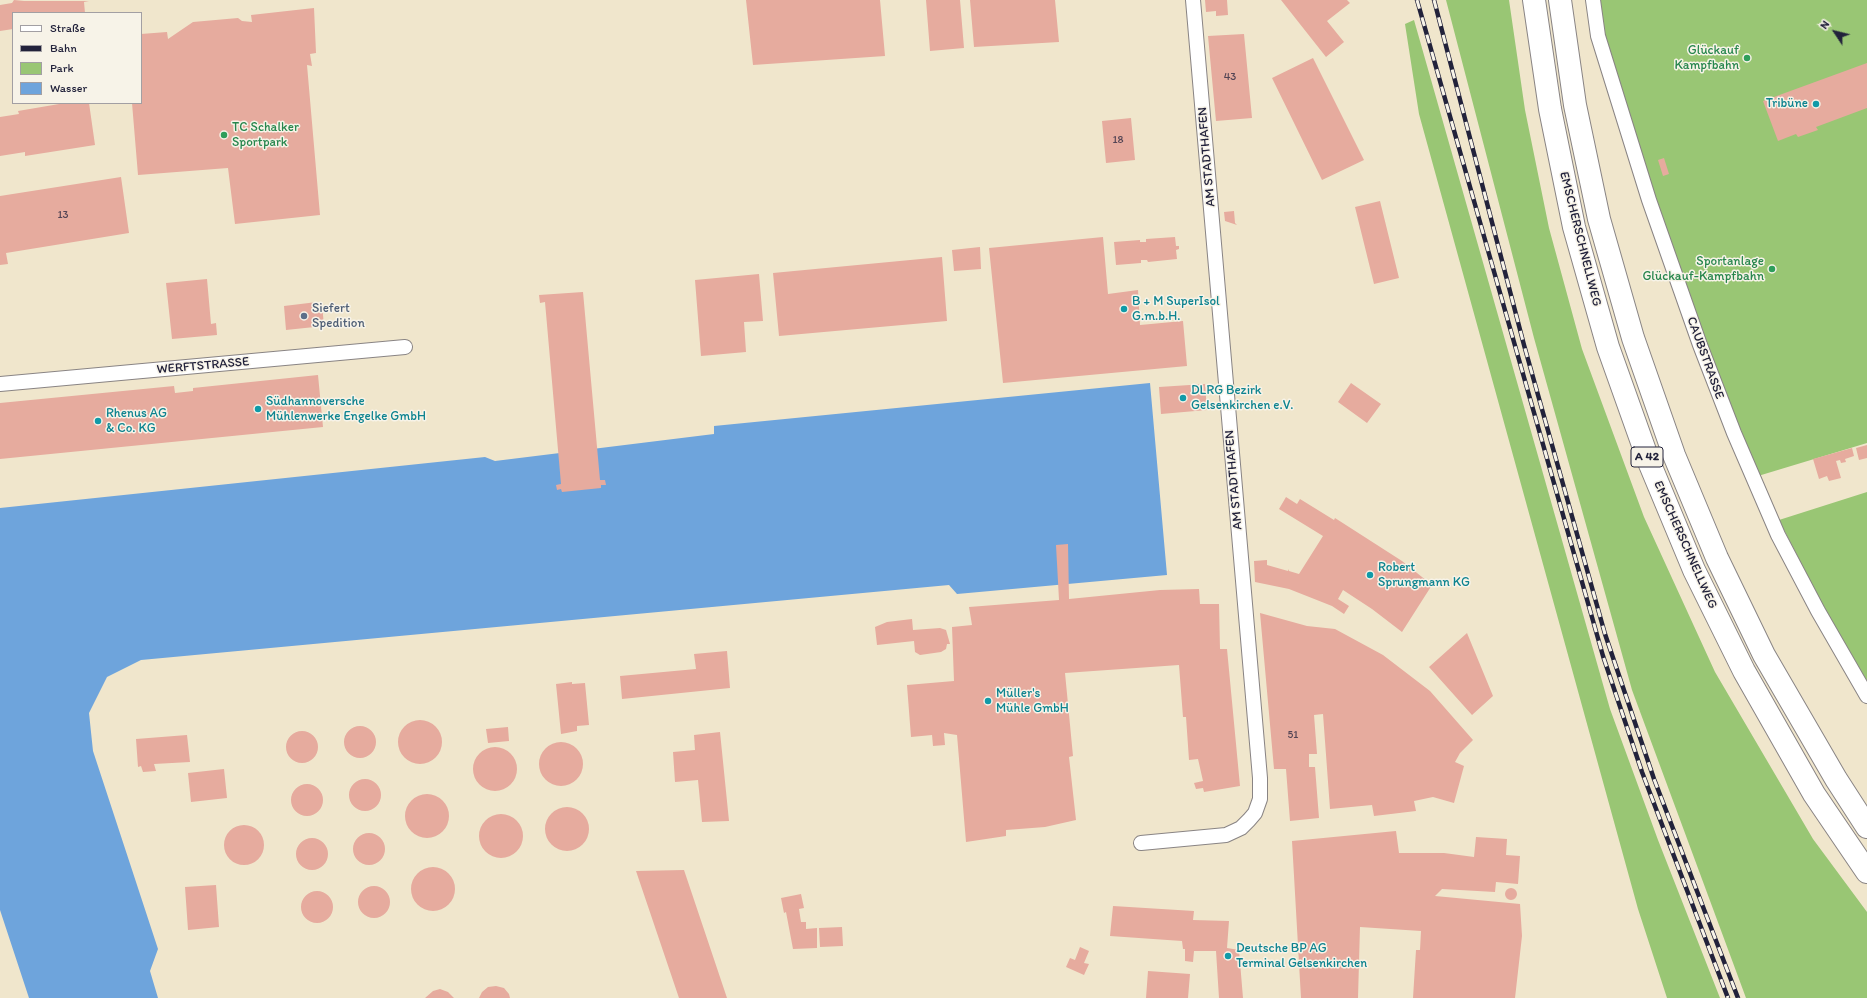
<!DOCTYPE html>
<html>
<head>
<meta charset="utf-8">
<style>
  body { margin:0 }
  #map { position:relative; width:1867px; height:998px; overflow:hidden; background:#f0e6cc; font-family:Itim,sans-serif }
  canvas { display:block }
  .legend { position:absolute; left:12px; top:12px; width:130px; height:92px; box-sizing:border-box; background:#f7f3e8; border:1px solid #a29fa3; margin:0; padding:5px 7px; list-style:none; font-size:12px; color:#22223b }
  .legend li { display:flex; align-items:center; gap:8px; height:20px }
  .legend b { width:20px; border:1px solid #a29fa3 }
  .north { position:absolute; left:1815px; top:12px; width:40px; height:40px; -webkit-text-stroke:3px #f7f3e8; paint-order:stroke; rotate:305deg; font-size:11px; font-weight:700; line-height:16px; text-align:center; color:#22223b }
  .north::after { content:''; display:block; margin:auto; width:14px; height:18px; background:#22223b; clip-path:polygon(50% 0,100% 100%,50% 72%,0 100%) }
</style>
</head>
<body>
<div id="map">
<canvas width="1867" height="998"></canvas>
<ul class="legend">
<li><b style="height:5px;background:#fff"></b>Straße</li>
<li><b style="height:5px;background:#22223b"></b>Bahn</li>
<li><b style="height:11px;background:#99c674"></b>Park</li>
<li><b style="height:11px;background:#6ea4dc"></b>Wasser</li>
</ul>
<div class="north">N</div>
</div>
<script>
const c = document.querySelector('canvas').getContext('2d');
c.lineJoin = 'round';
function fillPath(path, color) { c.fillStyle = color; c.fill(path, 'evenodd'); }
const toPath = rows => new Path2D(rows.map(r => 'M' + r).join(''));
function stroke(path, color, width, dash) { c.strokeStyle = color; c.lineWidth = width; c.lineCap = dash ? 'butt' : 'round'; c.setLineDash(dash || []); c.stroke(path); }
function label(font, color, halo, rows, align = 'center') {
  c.font = font + ' Itim,sans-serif'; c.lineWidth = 3; c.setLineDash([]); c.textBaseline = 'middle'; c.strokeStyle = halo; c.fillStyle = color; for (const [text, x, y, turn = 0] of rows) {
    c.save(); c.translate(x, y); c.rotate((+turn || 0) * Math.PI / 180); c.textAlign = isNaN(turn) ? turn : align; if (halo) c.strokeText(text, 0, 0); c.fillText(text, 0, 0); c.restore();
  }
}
const green = toPath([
  [1446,0,1509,0,1525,110,1549,228,1582,349,1644,517,1715,672,1813,839,1867,912,1867,998,1746,998,1632,690,1534,338],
  [1599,0,1867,0,1867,443,1758,476,1703,344,1651,195,1604,37],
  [1414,20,1610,709,1658,840,1720,998,1667,998,1638,909,1419,114,1405,24],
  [1867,492,1867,681,1824,608,1779,520]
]);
const water = toPath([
  [1150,383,1167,575,957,594,949,585,141,660,107,677,89,713,93,751,158,949,150,971,158,998,29,998,0,910,0,508,485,457,495,461,714,434,714,426]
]);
const building = toPath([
  [14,0,24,1,89,1,84,2,85,13,13,13,13,29,0,31,0,5,12,3],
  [746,0,880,0,885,56,753,65],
  [926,0,960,0,964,48,930,51],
  [970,0,1055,0,1059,42,974,47],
  [1205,0,1227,0,1228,15,1216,16,1216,11,1206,12],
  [1281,0,1347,0,1350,3,1327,21,1344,42,1326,57],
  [314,8,316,53,310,54,312,66,307,65,320,215,235,224,228,168,138,175,132,103,141,103,141,34,167,32,168,39,193,22,238,18,242,21,252,22,251,15],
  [1244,34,1252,118,1216,121,1208,36],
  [1313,58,1364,160,1322,180,1272,78],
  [1867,63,1867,108,1816,127,1818,130,1798,137,1796,134,1778,141,1763,101],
  [65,103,89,103,95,145,25,156,25,152,0,156,0,117,19,114,18,111],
  [1131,118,1135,160,1106,163,1102,121],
  [1664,158,1669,174,1663,176,1658,160],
  [121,177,129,233,6,253,8,264,0,265,0,196],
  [1380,201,1399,278,1374,284,1355,207],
  [1234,211,1235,223,1237,225,1225,221,1224,212],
  [1103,237,1108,294,1138,290,1140,325,1183,321,1187,366,1003,383,989,248],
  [1175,237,1176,246,1179,246,1179,249,1176,250,1177,259,1148,262,1147,260,1141,260,1141,263,1116,265,1114,242,1140,240,1140,242,1146,242,1146,239],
  [980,247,981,269,954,271,952,250],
  [942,257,947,321,779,336,773,273],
  [759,274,763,321,744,322,746,352,701,356,695,280],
  [207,279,211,324,216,323,217,335,172,339,166,283],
  [583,292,600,480,605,480,606,485,601,485,601,488,562,492,561,489,557,490,556,485,561,484,545,302,540,303,539,295],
  [317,302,317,304,322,304,324,326,286,330,284,306],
  [318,375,323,427,0,459,0,403,174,386,175,393,193,391,193,388],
  [1351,383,1381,404,1367,423,1338,402],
  [1205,384,1207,410,1161,414,1159,387],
  [1867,445,1867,458,1859,460,1856,448],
  [1852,448,1854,456,1845,459,1846,462,1841,463,1840,460,1836,461,1841,478,1829,481,1827,476,1819,479,1813,459],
  [1286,497,1297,504,1300,499,1334,520,1335,518,1402,561,1432,585,1402,632,1372,609,1343,590,1338,599,1349,606,1344,614,1332,606,1289,589,1255,582,1254,561,1267,560,1267,565,1288,571,1289,569,1289,571,1299,574,1323,536,1279,509],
  [1068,544,1069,599,1160,590,1199,589,1200,604,1219,604,1220,649,1227,649,1240,786,1204,792,1203,788,1196,789,1194,783,1203,781,1198,759,1189,760,1186,717,1183,717,1179,665,1065,673,1073,756,1069,757,1076,820,1045,827,1006,830,1006,836,966,842,957,735,944,733,945,745,933,746,932,735,911,737,907,685,954,681,952,627,972,625,969,607,1059,600,1056,545],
  [1260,613,1307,626,1335,629,1383,655,1430,691,1473,740,1460,753,1455,762,1464,766,1454,803,1433,797,1414,801,1416,811,1374,816,1372,805,1330,809,1323,714,1314,715,1317,754,1309,754,1309,767,1315,767,1319,818,1290,821,1286,769,1274,769],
  [912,619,913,630,940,628,946,630,950,644,947,644,946,649,941,652,920,655,915,652,914,641,877,645,875,627,887,622],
  [1467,633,1493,696,1472,715,1429,667],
  [727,651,730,688,622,699,620,676,696,669,694,654],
  [572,682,572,684,585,683,589,725,577,726,577,731,561,734,556,684],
  '398 742a22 22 0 1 1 44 0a22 22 0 1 1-44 0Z',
  '344 742a16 16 0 1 1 32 0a16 16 0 1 1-32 0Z',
  [508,727,509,741,488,743,486,729],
  '286 747a16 16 0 1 1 32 0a16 16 0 1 1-32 0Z',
  [720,732,729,821,702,822,698,780,675,782,673,752,695,750,694,735],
  [187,735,190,762,154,764,156,771,143,772,141,766,138,767,136,739],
  '539 764a22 22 0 1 1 44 0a22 22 0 1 1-44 0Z',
  '473 769a22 22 0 1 1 44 0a22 22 0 1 1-44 0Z',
  [224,769,227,798,191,802,188,773],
  '349 795a16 16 0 1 1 32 0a16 16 0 1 1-32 0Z',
  '291 800a16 16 0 1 1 32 0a16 16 0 1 1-32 0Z',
  '405 816a22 22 0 1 1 44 0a22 22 0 1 1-44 0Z',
  '545 829a22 22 0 1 1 44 0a22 22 0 1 1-44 0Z',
  '479 836a22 22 0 1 1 44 0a22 22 0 1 1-44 0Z',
  '224 845a20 20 0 1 1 40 0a20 20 0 1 1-40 0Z',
  [1396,831,1399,853,1444,853,1474,857,1476,837,1507,839,1506,855,1520,856,1518,884,1496,882,1495,892,1442,889,1435,896,1520,904,1522,936,1515,998,1413,998,1416,950,1420,950,1421,931,1360,927,1358,998,1301,998,1292,841],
  '353 849a16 16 0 1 1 32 0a16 16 0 1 1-32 0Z',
  '296 854a16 16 0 1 1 32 0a16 16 0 1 1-32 0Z',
  '411 889a22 22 0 1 1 44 0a22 22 0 1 1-44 0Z',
  [684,870,727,998,679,998,636,871],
  [216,885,219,927,188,930,185,887],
  '358 902a16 16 0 1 1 32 0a16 16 0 1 1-32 0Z',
  '1505 894a6 6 0 1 1 12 0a6 6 0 1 1-12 0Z',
  '301 907a16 16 0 1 1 32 0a16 16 0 1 1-32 0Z',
  [801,894,804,908,799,909,801,922,806,922,806,929,817,928,817,948,793,949,786,912,784,913,781,898],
  [1113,906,1194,911,1193,920,1229,921,1227,948,1239,950,1243,998,1219,998,1216,951,1194,951,1193,962,1185,961,1185,949,1183,949,1182,941,1110,936],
  [842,927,843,946,820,947,819,928],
  [1080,947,1089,951,1084,963,1089,964,1084,975,1066,967,1070,958,1075,960],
  [1148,971,1190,974,1188,998,1146,998],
  [496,986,504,988,509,994,510,998,479,998,482,992,488,987],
  [440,989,448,992,454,998,425,998,433,991]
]);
const street = toPath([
  [1593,0,1598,36,1649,200,1700,345,1734,433,1778,535,1818,611,1867,696],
  [0,384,405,347],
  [1141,843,1226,835,1241,828,1249,820,1255,813,1260,799,1260,778,1193,0]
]);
const highway = toPath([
  [1534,0,1550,109,1574,227,1608,347,1649,462,1694,570,1744,671,1814,794,1867,872],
  [1560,0,1575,105,1599,219,1633,338,1674,455,1717,558,1764,655,1836,779,1867,827]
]);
const rail = toPath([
  [1417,0,1603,656,1642,772,1728,998],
  [1434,0,1524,345,1605,634,1654,779,1738,998]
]);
const markers = [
  [1747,58,4,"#2e9e5b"],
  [1816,104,4,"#0f9aa8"],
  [224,135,4,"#2e9e5b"],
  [1772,269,4,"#2e9e5b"],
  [1124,309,4,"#0f9aa8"],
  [304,316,4,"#5c6f8a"],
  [1183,398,4,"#0f9aa8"],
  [258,409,4,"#0f9aa8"],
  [98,421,4,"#0f9aa8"],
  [1370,575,4,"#0f9aa8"],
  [988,701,4,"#0f9aa8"],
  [1228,956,4,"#0f9aa8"]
];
const numberNames = [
  ["43",1230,77],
  ["18",1118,140],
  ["13",63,215],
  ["51",1293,735]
];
const shields = [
  [1647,457,32]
];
const shieldNames = [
  ["A 42",1647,457]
];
const leisureNames = [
  ["Glückauf",1739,51],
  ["Kampfbahn",1739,66],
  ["TC Schalker",232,128,"left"],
  ["Sportpark",232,143,"left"],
  ["Sportanlage",1764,262],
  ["Glückauf-Kampfbahn",1764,277]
];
const cultureNames = [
  ["Tribüne",1808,104,"right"],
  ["B + M SuperIsol",1132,302],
  ["G.m.b.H.",1132,317],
  ["DLRG Bezirk",1191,391],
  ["Gelsenkirchen e.V.",1191,406],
  ["Südhannoversche",266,402],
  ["Mühlenwerke Engelke GmbH",266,417],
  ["Rhenus AG",106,414],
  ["& Co. KG",106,429],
  ["Robert",1378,568],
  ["Sprungmann KG",1378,583],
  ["Müller's",996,694],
  ["Mühle GmbH",996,709],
  ["Deutsche BP AG",1236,949],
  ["Terminal Gelsenkirchen",1236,964]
];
const streetNames = [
  ["AM STADTHAFEN",1207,157,-95],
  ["EMSCHERSCHNELLWEG",1580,239,76],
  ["CAUBSTRASSE",1705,358,70],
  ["WERFTSTRASSE",203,366,-5],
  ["AM STADTHAFEN",1234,480,-95],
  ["EMSCHERSCHNELLWEG",1685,545,66]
];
const serviceNames = [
  ["Siefert",312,309],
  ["Spedition",312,324]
];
fillPath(green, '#99c674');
fillPath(water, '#6ea4dc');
fillPath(building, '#e6ab9e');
stroke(street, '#898484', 16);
stroke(highway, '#898484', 24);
stroke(street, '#fff', 14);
stroke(highway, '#fff', 22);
stroke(rail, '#22223b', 4.5);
stroke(rail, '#f7f3e8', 3, [9]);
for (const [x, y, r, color] of markers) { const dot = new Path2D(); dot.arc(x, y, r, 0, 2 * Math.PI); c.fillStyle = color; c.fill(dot); stroke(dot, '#f7f3e8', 1.5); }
label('11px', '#534454', null, numberNames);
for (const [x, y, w] of shields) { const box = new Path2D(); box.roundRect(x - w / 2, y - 10, w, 20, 3); c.fillStyle = '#f7f3e8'; c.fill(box); stroke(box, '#22223b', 1); }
label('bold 12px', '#22223b', null, shieldNames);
label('13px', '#27864d', '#f7f3e8', leisureNames, 'right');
label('13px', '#0d838f', '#f7f3e8', cultureNames, 'left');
label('13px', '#22223b', '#f7f3e8', streetNames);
label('13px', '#4e5e75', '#f7f3e8', serviceNames, 'left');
</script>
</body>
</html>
